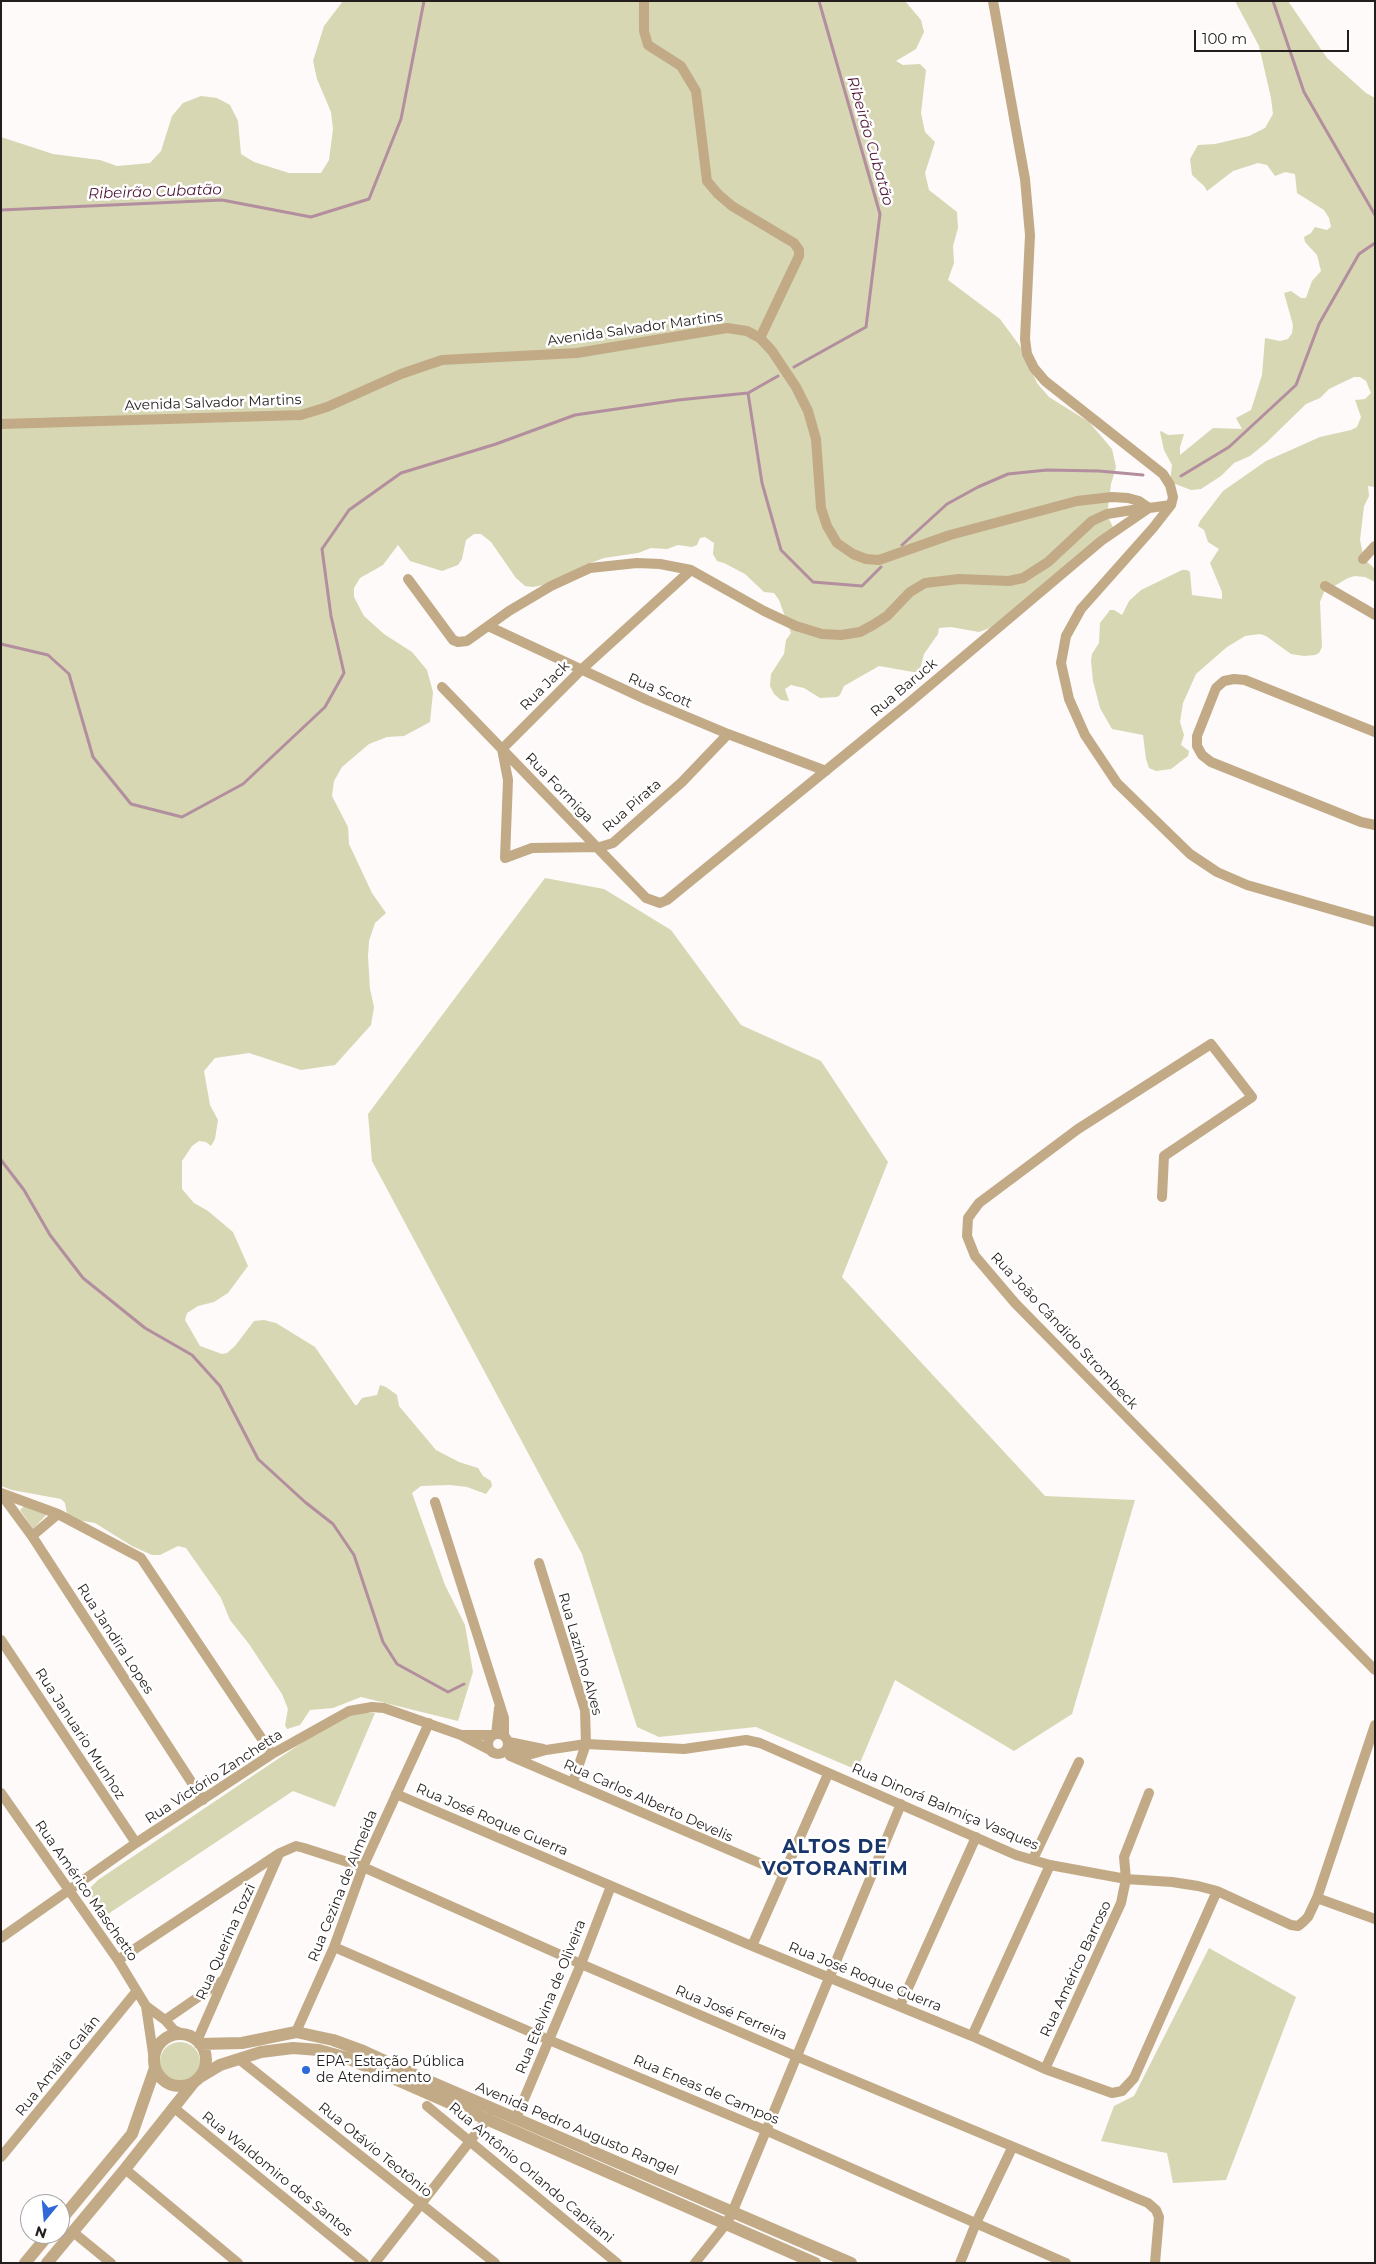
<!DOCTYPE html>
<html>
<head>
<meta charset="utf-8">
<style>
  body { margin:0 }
  #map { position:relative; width:1376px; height:2264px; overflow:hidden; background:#fdfaf9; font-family:Montserrat,sans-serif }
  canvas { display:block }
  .frame { position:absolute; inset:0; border:2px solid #231e1c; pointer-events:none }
  .north { position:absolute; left:20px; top:2194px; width:50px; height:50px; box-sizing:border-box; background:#fff; border:1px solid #a7a5a4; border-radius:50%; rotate:197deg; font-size:14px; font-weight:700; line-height:20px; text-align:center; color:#231e1c }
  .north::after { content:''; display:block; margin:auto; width:18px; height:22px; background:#2e69d7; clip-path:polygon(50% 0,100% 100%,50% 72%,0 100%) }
  .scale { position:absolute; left:1194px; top:30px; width:155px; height:22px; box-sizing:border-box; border:2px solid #231e1c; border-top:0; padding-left:6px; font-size:15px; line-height:18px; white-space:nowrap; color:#231e1c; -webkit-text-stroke:4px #fff; paint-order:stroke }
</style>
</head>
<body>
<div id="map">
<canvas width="1376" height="2264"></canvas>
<div class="frame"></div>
<div class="north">N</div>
<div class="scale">100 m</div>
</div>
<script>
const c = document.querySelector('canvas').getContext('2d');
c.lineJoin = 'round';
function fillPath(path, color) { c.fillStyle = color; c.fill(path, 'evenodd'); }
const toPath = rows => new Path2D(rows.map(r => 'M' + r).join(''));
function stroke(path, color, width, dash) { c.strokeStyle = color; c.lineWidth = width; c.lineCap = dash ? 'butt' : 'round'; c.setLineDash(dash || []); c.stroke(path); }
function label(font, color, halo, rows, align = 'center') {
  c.font = font + ' Montserrat,sans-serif'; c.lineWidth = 5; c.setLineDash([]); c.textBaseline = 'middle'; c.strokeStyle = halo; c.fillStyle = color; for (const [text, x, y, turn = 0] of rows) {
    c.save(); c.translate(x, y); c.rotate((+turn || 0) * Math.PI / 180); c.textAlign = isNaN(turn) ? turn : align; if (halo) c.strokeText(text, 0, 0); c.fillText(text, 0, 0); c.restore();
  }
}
const green = toPath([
  [343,1,905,1,921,20,924,32,916,49,896,61,903,65,920,64,926,70,921,113,925,132,935,142,925,173,929,190,957,212,958,228,953,246,954,263,948,280,1000,319,1022,349,1037,383,1049,397,1089,422,1112,449,1116,467,1111,484,1107,515,1114,529,995,626,979,632,951,627,939,628,938,634,924,654,919,673,879,666,844,686,840,695,837,697,820,698,804,688,791,685,785,689,789,701,781,700,774,694,770,686,771,674,784,654,786,640,791,633,779,600,774,593,764,592,745,574,724,563,717,561,713,554,714,543,705,537,700,538,697,545,692,547,678,545,667,549,651,548,638,553,604,558,585,565,554,583,533,587,525,586,516,578,491,542,481,534,474,534,466,540,462,559,458,565,442,571,410,561,398,545,383,565,360,578,354,588,354,597,364,616,384,634,412,652,427,670,433,692,430,722,404,736,387,737,369,744,342,767,334,781,332,796,348,827,349,844,372,893,386,913,375,923,369,941,368,956,370,989,374,1007,371,1025,335,1065,301,1070,249,1053,215,1058,204,1071,210,1105,218,1120,215,1139,211,1146,206,1142,199,1141,192,1146,182,1161,182,1189,194,1203,208,1211,233,1232,248,1266,228,1293,214,1302,198,1306,187,1313,185,1320,200,1346,222,1354,227,1353,235,1346,254,1321,264,1320,276,1323,315,1347,355,1405,357,1405,362,1398,377,1395,380,1385,386,1387,397,1395,399,1406,436,1450,459,1462,478,1468,483,1476,491,1481,492,1486,486,1494,467,1487,450,1485,421,1486,412,1493,445,1585,465,1625,473,1672,458,1721,361,1697,333,1708,310,1710,300,1725,287,1729,285,1725,288,1709,282,1694,249,1644,230,1620,221,1598,186,1548,178,1546,160,1555,152,1555,132,1546,95,1523,71,1519,67,1514,65,1503,61,1499,12,1490,1,1486,1,137,53,154,100,160,117,166,150,163,161,151,172,116,183,103,201,96,217,98,230,105,238,121,241,154,254,162,289,173,321,173,329,160,333,129,331,112,317,79,313,61,324,26],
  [1235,1,1288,1,1327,58,1366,93,1375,98,1375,487,1368,486,1369,496,1364,506,1360,540,1364,559,1375,569,1375,582,1365,577,1355,576,1348,578,1324,592,1320,602,1322,647,1319,653,1315,655,1304,656,1291,654,1266,636,1260,634,1245,636,1227,647,1196,674,1183,703,1180,722,1184,735,1181,745,1189,751,1188,756,1171,769,1156,771,1149,768,1146,759,1143,735,1112,729,1100,708,1093,681,1091,661,1092,654,1099,643,1100,623,1110,610,1114,610,1122,615,1129,601,1141,590,1182,570,1187,570,1190,572,1192,595,1222,599,1222,592,1210,563,1219,549,1208,542,1204,530,1198,526,1200,521,1223,491,1266,461,1320,437,1351,430,1357,427,1361,417,1355,400,1365,399,1371,393,1366,381,1360,377,1354,377,1329,389,1320,398,1306,404,1267,442,1250,456,1234,463,1221,476,1201,489,1191,490,1170,482,1172,465,1164,450,1160,432,1161,431,1168,435,1184,434,1180,447,1180,455,1213,428,1242,429,1236,418,1251,410,1262,375,1265,338,1280,341,1288,339,1292,333,1293,325,1284,293,1291,291,1301,298,1306,298,1312,281,1321,271,1317,255,1305,242,1304,237,1311,233,1315,227,1327,230,1331,227,1329,218,1324,210,1297,193,1295,174,1285,172,1275,176,1267,165,1258,163,1233,171,1207,191,1204,186,1192,175,1190,159,1198,145,1215,144,1249,136,1265,128,1273,114,1271,98,1259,46],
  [545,878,604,889,671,930,741,1025,821,1061,888,1162,842,1277,1045,1496,1135,1500,1072,1714,1014,1751,895,1680,857,1770,756,1727,659,1737,637,1727,582,1554,372,1161,368,1114],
  [25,1505,47,1514,33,1529,20,1510],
  [359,1712,375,1713,335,1807,293,1791,105,1916,89,1893,91,1887,98,1880,309,1738,343,1718],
  [1209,1948,1296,1997,1226,2180,1173,2183,1167,2153,1101,2141,1114,2106,1134,2096],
  '160 2062a20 20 0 1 1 40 0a20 20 0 1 1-40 0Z'
]);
const stream = toPath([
  [1273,1,1304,92,1375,215],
  [1,210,222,200,311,217,369,199,401,119,424,1],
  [794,367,866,327,880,214,819,1],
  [778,376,748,393,762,483,781,550,813,582,862,586,881,567],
  [1181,476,1229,447,1296,385,1319,324,1359,254,1375,243],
  [902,545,947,504,978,487,1008,474,1047,470,1099,471,1143,475],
  [1,644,48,655,69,674,93,757,131,804,182,817,243,784,325,707,344,673,331,616,322,549,349,510,401,473,496,444,575,415,678,400,748,393],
  [1,1160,24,1190,50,1235,83,1278,145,1328,192,1355,220,1386,258,1459,305,1502,333,1524,354,1555,383,1642,397,1664,448,1692,464,1684]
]);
const minor = toPath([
  [644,1,644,31,648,45,681,66,696,91,707,181,718,194,732,206,794,243,799,250,799,256,760,338],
  [993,1,1025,179,1030,235,1025,339,1027,354,1034,368,1045,381,1163,474,1170,485,1173,497,1171,505,1153,528,1081,609,1066,636,1061,663,1069,699,1085,735,1117,783,1190,854,1217,872,1247,885,1375,922],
  [1,424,301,415,327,407,401,374,442,360,577,353,727,328,747,331,760,338,772,351,796,387,808,411,816,439,821,508,827,526,837,543,853,554,866,559,879,560,950,535,1077,501,1112,497,1128,498,1139,501,1149,508],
  [1363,559,1375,546],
  [691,570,581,670,502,749,508,780,505,858,532,848,600,847,613,843,682,782,728,734],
  [408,579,453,640,458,642,467,641,509,611,551,586,590,568,637,563,660,564,691,570,764,611,796,626,822,634,841,635,860,632,873,625,887,616,910,592,925,583,959,579,1009,581,1023,578,1048,562,1092,521,1107,514,1145,508],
  [1325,586,1375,615],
  [488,626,647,700,728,734,826,771],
  [442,687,646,898,660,903,667,900,910,702,1101,541,1149,508,1171,505],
  [1375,732,1245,680,1234,679,1224,681,1216,688,1197,736,1197,746,1202,755,1211,762,1361,822,1375,825],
  [1162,1197,1164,1156,1252,1097,1211,1044,1078,1129,979,1203,968,1218,967,1236,975,1256,1015,1303,1375,1670],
  [1,1493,58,1514,141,1558,272,1754],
  [1,1494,32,1536,203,1800],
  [435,1502,504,1718,504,1736],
  [32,1536,58,1514],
  [539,1563,585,1710,586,1744,573,1782],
  [1,1640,136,1843],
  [1375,1725,1317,1898,1375,1919],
  '488 1744a10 10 0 1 1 20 0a10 10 0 1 1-20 0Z',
  [496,1734,499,1708],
  [461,1735,492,1735],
  [509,1742,543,1749],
  [507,1750,528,1755,546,1750,586,1744,684,1749,746,1740,760,1743,1016,1855,1050,1865,1126,1879,1172,1882,1198,1886,1217,1891,1291,1925,1298,1926,1303,1922,1308,1917,1317,1898],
  [510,1756,783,1873],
  [1,1793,118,1960,146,2006,165,2020,174,2030,183,2034],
  [396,1794,752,1946,972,2036,1045,2069,1112,2093,1122,2091,1134,2078,1217,1891],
  [1033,1859,1079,1762],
  [1,1938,136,1843,272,1754,349,1711,372,1707,384,1708,461,1735,490,1750],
  [752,1946,828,1774],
  [334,1947,549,2040,765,2130,1066,2263],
  [118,1960,280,1853,296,1846,304,1848,363,1867,581,1964,798,2057,1148,2203,1156,2210,1159,2217,1155,2263],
  [146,2006,154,2060],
  [900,2006,976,1837],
  [165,2020,223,1980],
  [296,2032,334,1947,363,1867,429,1723],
  [972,2036,1050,1865],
  [197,2041,279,1854],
  [239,2059,495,2263],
  [1045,2069,1121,1903,1126,1879,1124,1857,1149,1793],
  [427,2106,617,2263],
  [173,2107,364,2263],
  [516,2118,581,1964,611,1886],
  [1,2157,136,1992],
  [125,2169,238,2263],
  [73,2232,111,2263],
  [375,2263,488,2118],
  [695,2263,726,2224,732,2213,901,1804],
  [960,2263,976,2223,1012,2148]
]);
const tertiary = toPath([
  '154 2060a26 26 0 1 1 52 0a26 26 0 1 1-52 0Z',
  [200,2044,242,2043,296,2032,333,2040,363,2051,424,2079,851,2263],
  [200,2077,220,2065,261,2052,293,2048,319,2050,347,2058,815,2263],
  [60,2221,132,2134,155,2068],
  [25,2263,49,2234],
  [47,2263,125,2169,194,2082]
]);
const markers = [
  [306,2070,5,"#2e69d7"]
];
const streetNames = [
  ["Avenida Salvador Martins",635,329,-8],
  ["Avenida Salvador Martins",213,403,-2],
  ["Rua Jack",545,686,-45],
  ["Rua Baruck",904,688,-40],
  ["Rua Scott",660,691,23],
  ["Rua Formiga",559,788,46],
  ["Rua Pirata",632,806,-41],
  ["Rua João Cândido Strombeck",1064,1331,47],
  ["Rua Jandira Lopes",115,1639,57],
  ["Rua Lazinho Alves",580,1654,74],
  ["Rua Januario Munhoz",80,1734,57],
  ["Rua Victório Zanchetta",214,1777,-33],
  ["Rua Carlos Alberto Develis",648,1801,24],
  ["Rua Dinorá Balmiça Vasques",945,1807,23],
  ["Rua José Roque Guerra",492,1820,23],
  ["Rua Cezina de Almeida",343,1886,-68],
  ["Rua Américo Maschetto",86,1891,55],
  ["Rua Querina Tozzi",226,1942,-66],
  ["Rua Américo Barroso",1076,1969,-65],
  ["Rua José Roque Guerra",865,1977,22],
  ["Rua Etelvina de Oliveira",551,1997,-68],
  ["Rua José Ferreira",731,2013,23],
  ["Rua Amália Galán",58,2066,-51],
  ["Rua Eneas de Campos",706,2090,23],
  ["Avenida Pedro Augusto Rangel",577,2129,23],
  ["Rua Otávio Teotônio",375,2150,39],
  ["Rua Antônio Orlando Capitani",531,2173,40],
  ["Rua Waldomiro dos Santos",277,2174,39]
];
const poiNames = [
  ["EPA- Estação Pública",316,2062],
  ["de Atendimento",316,2078]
];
const waterNames = [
  ["Ribeirão Cubatão",870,141,74],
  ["Ribeirão Cubatão",155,192,-2]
];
const districtNames = [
  ["ALTOS DE",835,1847],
  ["VOTORANTIM",835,1869]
];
fillPath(green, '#d7d7b4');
stroke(stream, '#b38e9e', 3);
stroke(minor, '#c2aa86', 10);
stroke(tertiary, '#c2aa86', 12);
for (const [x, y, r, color] of markers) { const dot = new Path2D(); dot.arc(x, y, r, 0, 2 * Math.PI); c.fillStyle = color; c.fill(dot); stroke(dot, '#fff', 2); }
label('14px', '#231e1c', '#fff', streetNames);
label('14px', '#231e1c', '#fff', poiNames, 'left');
label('italic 15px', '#4e1435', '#fff', waterNames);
c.letterSpacing = '1px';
label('bold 19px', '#19366c', '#fff', districtNames);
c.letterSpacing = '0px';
</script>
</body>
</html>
